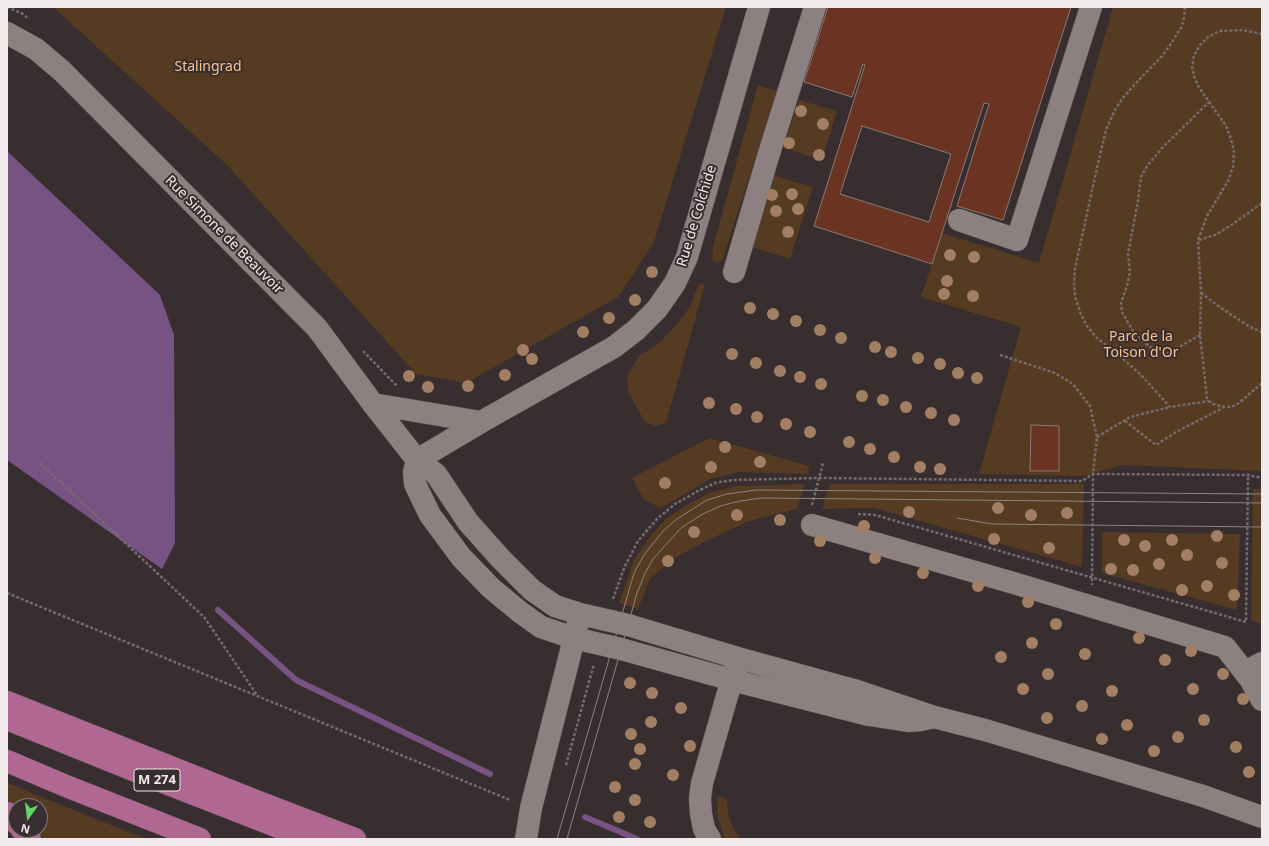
<!DOCTYPE html>
<html>
<head>
<meta charset="utf-8">
<style>
  body { margin:0 }
  #map { position:relative; width:1269px; height:846px; overflow:hidden; background:#382e2f; font-family:"Noto Sans",sans-serif }
  canvas { display:block }
  .frame { position:absolute; inset:0; border:8px solid #f1eaeb; pointer-events:none }
  .north { position:absolute; left:8px; top:798px; width:40px; height:40px; box-sizing:border-box; background:#382e2f; border:1px solid #82797a; border-radius:50%; rotate:194deg; font-size:11px; font-weight:700; line-height:16px; text-align:center; color:#f1eaeb }
  .north::after { content:''; display:block; margin:auto; width:14px; height:18px; background:#63d468; clip-path:polygon(50% 0,100% 100%,50% 72%,0 100%) }
</style>
</head>
<body>
<div id="map">
<canvas width="1269" height="846"></canvas>
<div class="frame"></div>
<div class="north">N</div>
</div>
<script>
const c = document.querySelector('canvas').getContext('2d');
c.lineJoin = 'round';
function fillPath(path, color) { c.fillStyle = color; c.fill(path, 'evenodd'); }
const toPath = rows => new Path2D(rows.map(r => 'M' + r).join(''));
function stroke(path, color, width, dash) { c.strokeStyle = color; c.lineWidth = width; c.lineCap = dash ? 'butt' : 'round'; c.setLineDash(dash || []); c.stroke(path); }
function label(font, color, halo, rows, align = 'center') {
  c.font = font + ' "Noto Sans",sans-serif'; c.lineWidth = 4; c.setLineDash([]); c.textBaseline = 'middle'; c.strokeStyle = halo; c.fillStyle = color; for (const [text, x, y, turn = 0] of rows) {
    c.save(); c.translate(x, y); c.rotate((+turn || 0) * Math.PI / 180); c.textAlign = isNaN(turn) ? turn : align; if (halo) c.strokeText(text, 0, 0); c.fillText(text, 0, 0); c.restore();
  }
}
const green = toPath([
  [53,7,726,7,654,242,618,297,466,383,416,374,228,166],
  [1113,7,1262,7,1262,471,1123,465,1083,476,979,474,1021,327,921,297,942,233,1039,263],
  [758,85,777,91,722,261,717,263,712,260,713,247],
  [799,100,837,111,822,160,783,148],
  [772,175,813,187,790,259,749,246],
  [699,283,705,284,666,423,656,426,645,422,628,392,627,376,639,356,659,343,678,323,691,305],
  [709,438,809,466,808,474,739,472,710,479,661,508,644,500,632,478],
  [805,484,797,509,749,521,704,542,674,558,650,579,638,609,619,603,634,560,651,535,666,519,685,506,709,493,737,486],
  [830,484,1084,484,1082,567,874,508,822,509],
  [1253,489,1262,489,1262,624,1251,621],
  [1102,532,1240,534,1237,610,1102,573],
  [7,783,121,829,147,839,44,839,37,830,40,830,40,806,16,806,16,809,7,800],
  [717,796,727,799,728,814,734,830,741,839,726,839,724,837,718,818]
]);
const water = toPath([
  [7,151,160,295,174,335,175,543,162,569,7,460]
]);
const stream = toPath([
  [218,610,296,680,490,774],
  [585,817,637,839]
]);
const building = toPath([
  [828,7,1071,7,1003,220,957,206,989,104,984,103,932,264,814,226,865,65,863,64,852,97,804,82,828,7],
  [862,126,951,154,929,222,840,194,862,126],
  [1031,425,1059,426,1059,471,1030,471,1031,425]
]);
const path = toPath([
  [7,7,23,14,29,19],
  [1185,7,1184,18,1181,28,1170,45,1162,56,1137,82,1122,99,1115,110,1106,130,1099,159,1075,268,1074,283,1075,296,1080,312,1086,325,1097,338,1120,356,1142,376,1170,407,1209,401],
  [1262,34,1242,30,1219,31,1208,37,1200,45,1194,56,1192,68,1194,76,1198,86,1226,126,1231,139,1234,152,1233,167,1228,181,1207,216,1198,240,1201,293,1200,335,1207,398,1209,401,1213,404,1224,407,1231,407,1239,403,1262,383],
  [1199,240,1215,235,1233,224,1262,203],
  [1201,293,1224,310,1250,327,1262,332],
  [1200,335,1165,355,1150,347,1134,333,1122,312,1121,303,1127,286,1130,272,1128,254,1138,201,1141,177,1147,166,1163,147,1209,102],
  [363,351,397,386],
  [1000,355,1055,373,1073,384,1090,406,1097,437,1093,474,1092,585],
  [1125,421,1156,445,1176,432,1223,408],
  [1097,437,1130,417,1170,407],
  [40,463,204,617,257,695],
  [812,505,823,463],
  [858,514,875,515,1246,622,1248,475],
  [7,593,510,800],
  [613,599,624,568,638,541,657,519,675,504,700,490,715,483,733,480,819,478,1082,481,1093,474,1248,475,1262,478],
  [566,765,594,664]
]);
const minor = toPath([
  [7,33,36,49,62,71,317,328,373,404,417,460,436,474,468,522,500,558,532,590,555,606,580,614,628,625,738,658,702,783,700,798,701,814,704,829,710,839],
  [959,220,1017,240,1091,7],
  [734,272,767,160,815,7],
  [373,404,481,422],
  [417,460,414,472,415,484,430,515,461,557,491,588,520,612,541,627,574,638,621,649,732,680,869,715,908,721,921,720,934,717],
  [417,460,481,422,614,347,636,330,657,309,675,283,687,257,759,7],
  [812,525,1017,584,1225,647,1250,679,1262,700],
  [738,658,854,690,934,717,985,730,1203,796,1262,817],
  [1245,672,1262,663],
  [526,839,531,808,578,623]
]);
const highway = toPath([
  [7,702,256,801,355,839],
  [7,719,158,780,309,839],
  [7,761,66,786,200,839],
  [7,813,16,823],
  [22,830,30,839]
]);
const tram = toPath([
  [957,518,992,524,1262,527],
  [557,839,634,573,644,555,664,530,677,519,707,500,727,494,756,490,1262,494],
  [567,839,637,593,645,573,653,559,681,528,701,515,720,506,740,501,762,498,1262,503]
]);
const trees = [
  [801,111],
  [823,124],
  [789,143],
  [819,155],
  [792,194],
  [772,195],
  [798,209],
  [776,211],
  [788,232],
  [950,255],
  [974,257],
  [652,272],
  [947,281],
  [944,294],
  [973,296],
  [635,300],
  [750,308],
  [773,314],
  [609,318],
  [796,321],
  [820,330],
  [583,332],
  [841,338],
  [875,347],
  [523,350],
  [891,352],
  [732,354],
  [918,358],
  [532,359],
  [756,363],
  [940,364],
  [780,371],
  [958,373],
  [505,375],
  [409,376],
  [800,377],
  [977,378],
  [821,384],
  [468,386],
  [428,387],
  [862,396],
  [883,400],
  [709,403],
  [906,407],
  [736,409],
  [931,413],
  [757,417],
  [954,420],
  [786,424],
  [810,432],
  [849,442],
  [725,447],
  [870,449],
  [894,457],
  [760,462],
  [711,467],
  [920,467],
  [940,469],
  [665,483],
  [998,508],
  [909,512],
  [1067,513],
  [737,515],
  [1031,515],
  [780,520],
  [864,526],
  [694,532],
  [1217,536],
  [994,539],
  [1124,540],
  [1172,540],
  [820,541],
  [1145,546],
  [1049,548],
  [1187,555],
  [875,558],
  [668,561],
  [1222,563],
  [1159,564],
  [1111,569],
  [1133,570],
  [923,573],
  [978,586],
  [1207,586],
  [1182,590],
  [1234,595],
  [1028,602],
  [1056,624],
  [1139,638],
  [1032,643],
  [1191,651],
  [1085,654],
  [1001,657],
  [1165,660],
  [1048,674],
  [1223,674],
  [630,683],
  [1023,689],
  [1193,689],
  [1112,691],
  [652,693],
  [1243,699],
  [1082,706],
  [681,708],
  [1047,718],
  [1204,720],
  [651,722],
  [1127,725],
  [631,734],
  [1178,737],
  [1102,739],
  [690,746],
  [1236,747],
  [640,749],
  [1154,751],
  [635,764],
  [1249,772],
  [673,775],
  [615,787],
  [635,800],
  [619,817],
  [650,822]
];
const shields = [
  [157,780,46]
];
const shieldNames = [
  ["M 274",157,780]
];
const parkNames = [
  ["Stalingrad",208,67],
  ["Parc de la",1141,337],
  ["Toison d'Or",1141,353]
];
const streetNames = [
  ["Rue de Colchide",697,216,-73],
  ["Rue Simone de Beauvoir",224,235,45]
];
fillPath(green, '#543b22');
fillPath(water, '#775383');
stroke(stream, '#775383', 6);
fillPath(building, '#6b3322');
stroke(building, '#877b77', 1);
stroke(minor, '#564d4e', 23);
stroke(highway, '#564d4e', 23);
stroke(path, '#756c6d', 2.5, [3, 2]);
stroke(minor, '#8d8081', 22);
stroke(highway, '#b06893', 22);
stroke(tram, '#8c8384', 1);
c.fillStyle = '#a27f63';
for (const [x, y] of trees) { c.beginPath(); c.arc(x, y, 6, 0, 2 * Math.PI); c.fill(); }
for (const [x, y, w] of shields) { const box = new Path2D(); box.roundRect(x - w / 2, y - 11, w, 22, 3); c.fillStyle = '#382e2f'; c.fill(box); stroke(box, '#f1eaeb', 1); }
label('bold 13px', '#f1eaeb', null, shieldNames);
label('14px', '#f9c28e', '#382e2f', parkNames);
label('14px', '#f1eaeb', '#382e2f', streetNames);
</script>
</body>
</html>
